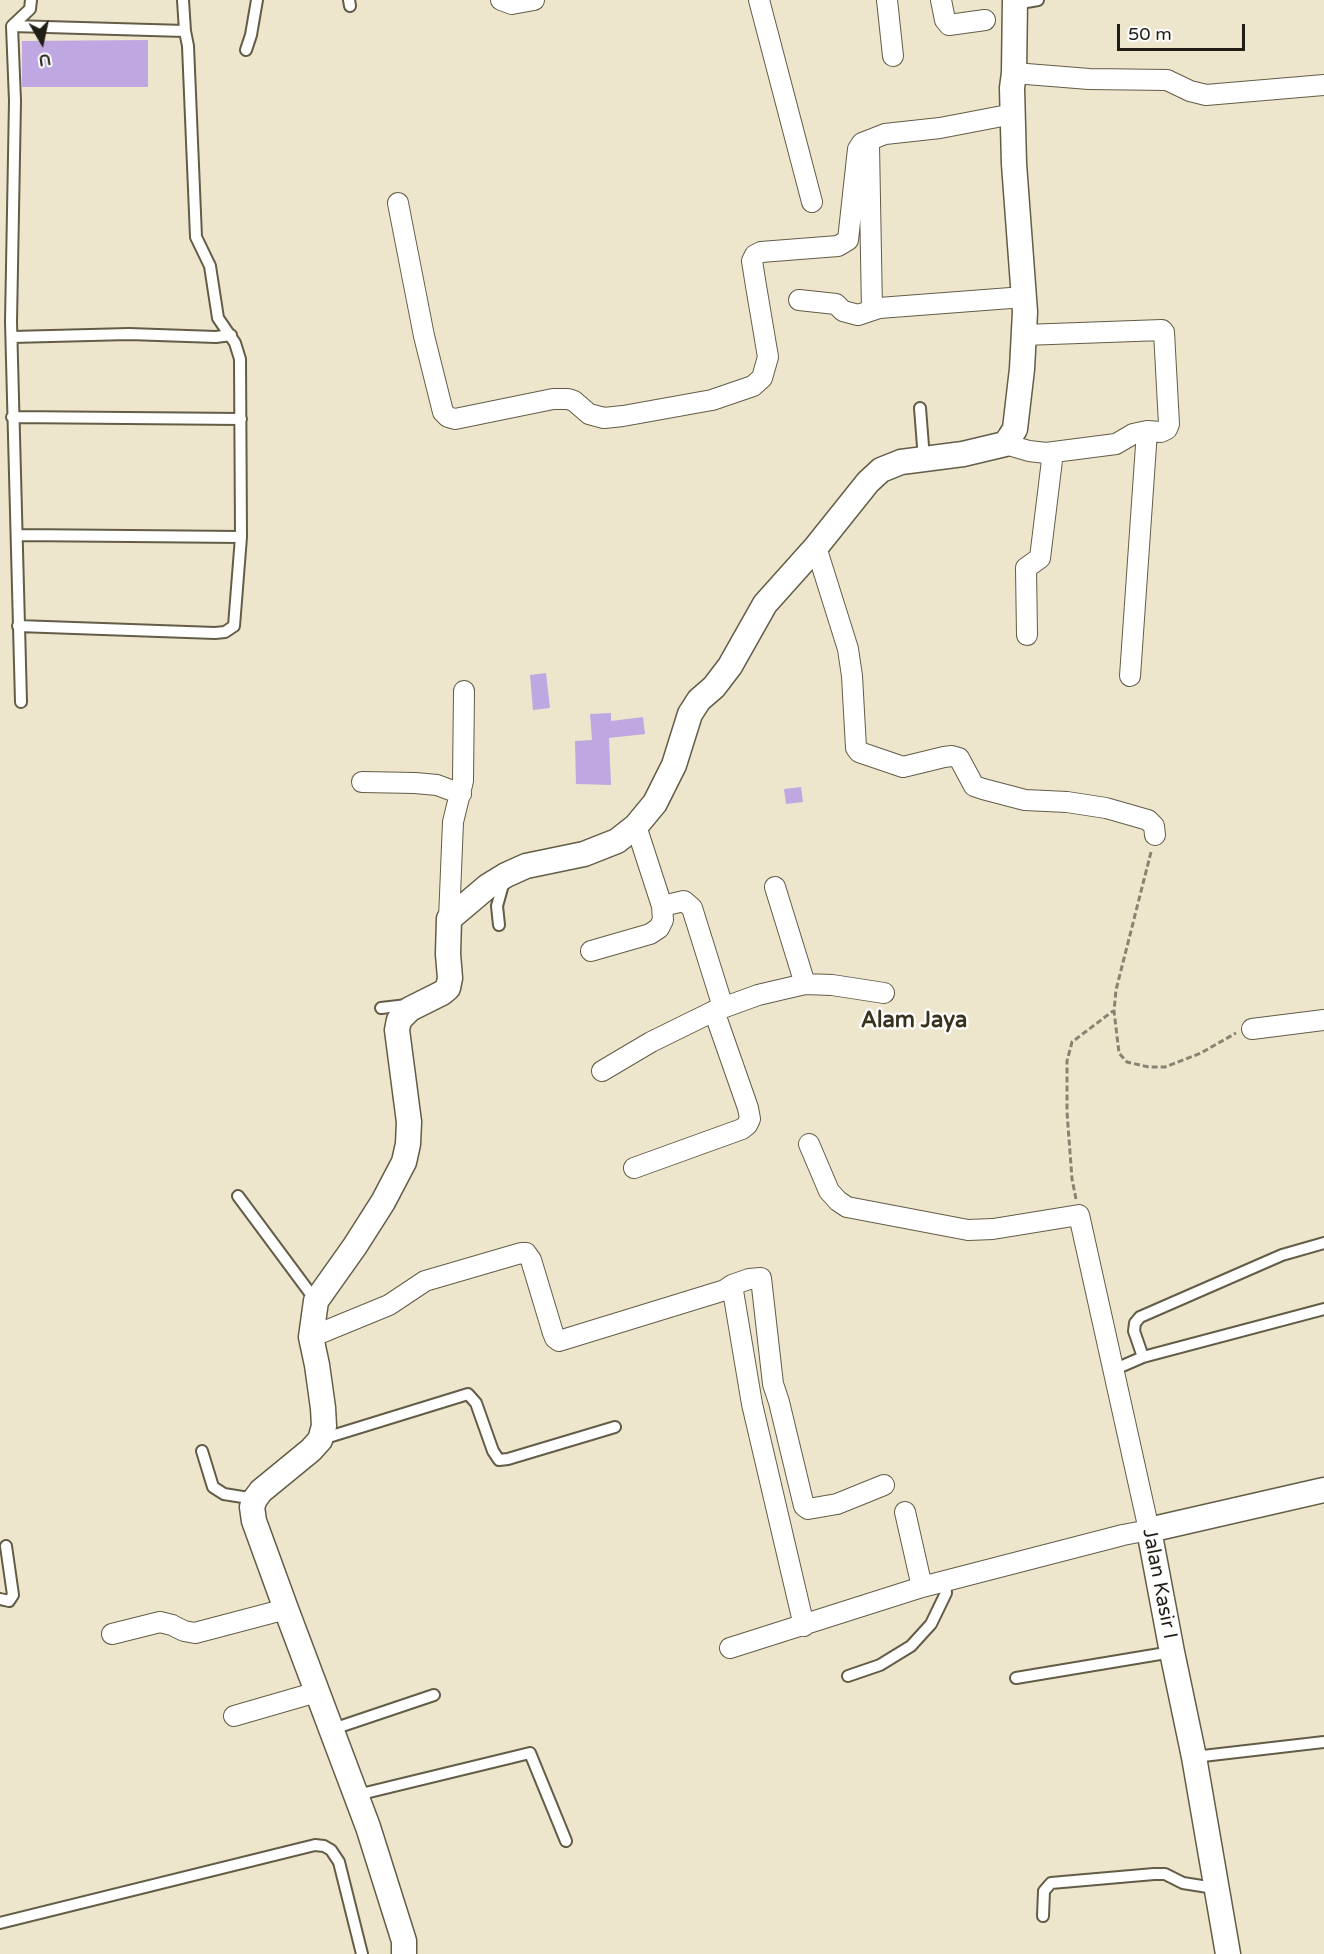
<!DOCTYPE html>
<html>
<head>
<meta charset="utf-8">
<style>
  body { margin:0 }
  #map { position:relative; width:1324px; height:1954px; overflow:hidden; background:#ede6cd; font-family:"Varela Round",sans-serif }
  canvas { display:block }
  .north { position:absolute; left:12px; top:12px; width:60px; height:60px; -webkit-text-stroke:4px #fff; paint-order:stroke; rotate:171deg; font-size:16px; font-weight:700; line-height:24px; text-align:center; color:#211e15 }
  .north::after { content:''; display:block; margin:auto; width:21px; height:27px; background:#211e15; clip-path:polygon(50% 0,100% 100%,50% 72%,0 100%) }
  .scale { position:absolute; left:1117px; top:24px; width:128px; height:27px; box-sizing:border-box; border:3px solid #211e15; border-top:0; padding-left:8px; font-size:18px; line-height:21px; white-space:nowrap; color:#211e15; -webkit-text-stroke:4px #fff; paint-order:stroke }
</style>
</head>
<body>
<div id="map">
<canvas width="1324" height="1954"></canvas>
<div class="north">U</div>
<div class="scale">50 m</div>
</div>
<script>
const c = document.querySelector('canvas').getContext('2d');
c.lineJoin = 'round';
function fillPath(path, color) { c.fillStyle = color; c.fill(path, 'evenodd'); }
const toPath = rows => new Path2D(rows.map(r => 'M' + r).join(''));
function stroke(path, color, width, dash) { c.strokeStyle = color; c.lineWidth = width; c.lineCap = dash ? 'butt' : 'round'; c.setLineDash(dash || []); c.stroke(path); }
function label(font, color, halo, rows, align = 'center') {
  c.font = font + ' "Varela Round",sans-serif'; c.lineWidth = 4.5; c.setLineDash([]); c.textBaseline = 'middle'; c.strokeStyle = halo; c.fillStyle = color; for (const [text, x, y, turn = 0] of rows) {
    c.save(); c.translate(x, y); c.rotate((+turn || 0) * Math.PI / 180); c.textAlign = isNaN(turn) ? turn : align; if (halo) c.strokeText(text, 0, 0); c.fillText(text, 0, 0); c.restore();
  }
}
const building = toPath([
  [148,40,148,87,22,87,22,41],
  [546,673,550,708,533,710,530,675],
  [611,713,611,721,643,717,645,734,609,738,611,785,576,784,575,741,592,740,590,714],
  [801,787,803,802,786,804,784,789]
]);
const path = toPath([
  [1151,852,1116,990,1114,1011,1119,1053,1127,1062,1149,1067,1165,1067,1201,1053,1236,1033],
  [1076,1199,1072,1179,1067,1112,1067,1061,1072,1042,1113,1011]
]);
const service = toPath([
  [349,0,350,6],
  [1015,4,1038,0],
  [12,26,185,31],
  [246,50,251,35,257,0],
  [12,337,129,334,216,337,231,335],
  [920,408,924,459],
  [12,417,241,419],
  [18,535,241,537],
  [18,626,215,633,225,632,234,626,241,537,240,359,235,343,218,318,210,266,196,237,188,46,185,31,183,0],
  [21,702,11,322,15,101,12,26,30,9,31,0],
  [499,925,497,906,504,881],
  [381,1008,407,1005],
  [238,1196,316,1301],
  [1143,1357,1134,1331,1135,1323,1140,1317,1282,1255,1324,1243],
  [1113,1370,1143,1357,1324,1309],
  [322,1439,468,1394,476,1403,493,1451,499,1460,508,1459,615,1427],
  [202,1451,213,1487,224,1494,255,1499],
  [0,1599,9,1601,13,1595,6,1546],
  [848,1676,880,1665,911,1646,931,1624,946,1593,945,1582],
  [1016,1678,1172,1652],
  [333,1729,434,1695],
  [1194,1757,1324,1742],
  [357,1795,530,1753,566,1841],
  [1043,1916,1044,1891,1051,1883,1154,1874,1165,1874,1183,1883,1208,1887,1217,1886],
  [0,1923,315,1845,324,1846,331,1850,339,1862,362,1954]
]);
const minor = toPath([
  [501,0,512,4,534,0],
  [759,0,812,202],
  [887,0,893,56],
  [941,0,945,20,949,25,985,20],
  [1014,73,1089,79,1167,80,1190,91,1206,95,1324,85],
  [869,145,872,310],
  [398,203,424,336,443,412,448,417,455,419,553,399,568,399,574,401,589,414,604,418,623,416,712,400,753,386,762,378,768,357,756,286,752,261,755,255,761,252,838,246,848,240,858,149,862,143,885,134,940,128,1013,114],
  [799,300,836,304,843,311,858,315,879,308,1024,297],
  [1005,444,1029,451,1046,453,1116,444,1133,434,1147,431,1161,432,1167,429,1169,424,1164,332,1162,330,1024,335],
  [816,547,848,649,852,676,856,748,859,752,903,767,944,757,952,756,959,758,974,786,983,789,1025,800,1067,802,1106,808,1148,820,1154,826,1155,835],
  [1027,635,1026,568,1040,558,1053,452],
  [1130,676,1147,431],
  [362,782,415,783,437,785,461,794],
  [775,887,805,984],
  [662,906,684,901,692,908,723,1007],
  [449,919,453,822,463,781,464,691],
  [591,951,650,934,659,928,663,920,662,906,636,826],
  [1252,1029,1324,1020],
  [602,1071,651,1042,714,1011,758,995,805,984,832,985,884,993],
  [634,1168,742,1129,747,1125,750,1119,748,1108,714,1011],
  [732,1285,749,1279,761,1278,773,1384,779,1402,804,1506,808,1509,837,1504,884,1485],
  [311,1337,389,1305,425,1281,521,1253,526,1253,531,1260,553,1333,555,1338,559,1341,725,1290,732,1285,752,1404,804,1626],
  [905,1512,922,1587],
  [112,1634,160,1622,172,1625,184,1631,195,1633,286,1609],
  [730,1648,922,1587,1123,1535,1149,1530,1079,1215,993,1229,968,1230,847,1207,838,1201,829,1191,809,1144],
  [234,1716,317,1692]
]);
const tertiary = toPath([
  [404,1954,404,1941,368,1827,286,1609,254,1521,252,1507,255,1499,261,1491,311,1450,320,1440,324,1426,323,1408,317,1365,311,1337,316,1301,355,1246,383,1202,404,1162,408,1144,409,1122,397,1030,399,1020,410,1009,442,993,448,988,450,978,448,954,449,919,488,886,506,875,526,866,584,854,617,841,636,826,655,803,674,765,690,714,699,700,714,687,730,666,765,604,816,547,868,482,881,470,901,462,963,454,1005,444,1010,437,1015,429,1022,369,1025,312,1014,164,1012,88,1014,73,1015,0],
  [1228,1954,1194,1757,1172,1652,1149,1530,1324,1490]
]);
const streetNames = [
  ["Jalan Kasir I",1159,1584,79]
];
const quarterNames = [
  ["Alam Jaya",914,1021]
];
fillPath(building, '#bfa8e1');
stroke(service, '#635c46', 14);
stroke(minor, '#635c46', 22);
stroke(tertiary, '#635c46', 27);
stroke(path, '#888372', 3, [6, 3]);
stroke(service, '#fff', 10);
stroke(minor, '#fff', 20);
stroke(tertiary, '#fff', 24);
label('20px', '#211e15', '#fff', streetNames);
label('bold 22px', '#39331e', '#fff', quarterNames);
</script>
</body>
</html>
